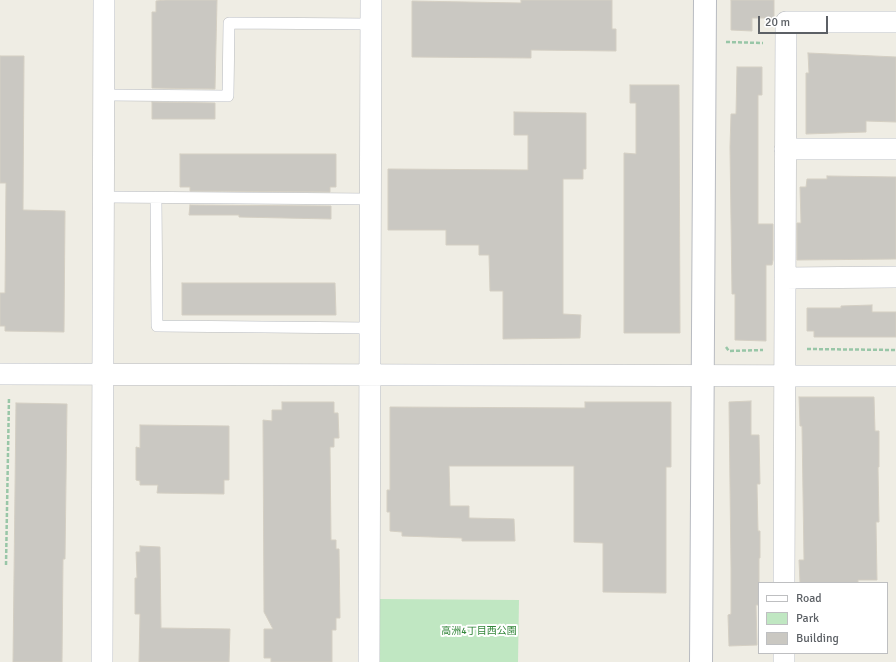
<!DOCTYPE html>
<html>
<head>
<meta charset="utf-8">
<style>
  body { margin:0 }
  #map { position:relative; width:896px; height:662px; overflow:hidden; background:#efede4; font-family:Signika,sans-serif }
  canvas { display:block }
  .legend { position:absolute; left:758px; top:582px; width:130px; height:72px; box-sizing:border-box; background:#fff; border:1px solid #bebfc1; margin:0; padding:5px 7px; list-style:none; font-size:12px; color:#5c6065 }
  .legend li { display:flex; align-items:center; gap:8px; height:20px }
  .legend b { width:20px; border:1px solid #bebfc1 }
  .scale { position:absolute; left:758px; top:16px; width:70px; height:18px; box-sizing:border-box; border:2px solid #5c6065; border-top:0; padding-left:5px; font-size:12px; line-height:14px; white-space:nowrap; color:#5c6065; -webkit-text-stroke:3px #fff; paint-order:stroke }
</style>
</head>
<body>
<div id="map">
<canvas width="896" height="662"></canvas>
<ul class="legend">
<li><b style="height:5px;background:#fff"></b>Road</li>
<li><b style="height:11px;background:#c0e7c2"></b>Park</li>
<li><b style="height:11px;background:#cac8c2"></b>Building</li>
</ul>
<div class="scale">20 m</div>
</div>
<script>
const c = document.querySelector('canvas').getContext('2d');
c.lineJoin = 'round';
function fillPath(path, color) { c.fillStyle = color; c.fill(path, 'evenodd'); }
const toPath = rows => new Path2D(rows.map(r => 'M' + r).join(''));
function stroke(path, color, width, dash) { c.strokeStyle = color; c.lineWidth = width; c.lineCap = dash ? 'butt' : 'round'; c.setLineDash(dash || []); c.stroke(path); }
function label(font, color, halo, rows, align = 'center') {
  c.font = font + ' Signika,"Noto Sans JP",sans-serif'; c.lineWidth = 4; c.setLineDash([]); c.textBaseline = 'middle'; c.strokeStyle = halo; c.fillStyle = color; for (const [text, x, y, turn = 0] of rows) {
    c.save(); c.translate(x, y); c.rotate((+turn || 0) * Math.PI / 180); c.textAlign = isNaN(turn) ? turn : align; if (halo) c.strokeText(text, 0, 0); c.fillText(text, 0, 0); c.restore();
  }
}
const green = toPath([
  [380,599,519,600,518,662,380,662]
]);
const building = toPath([
  [165,0,217,0,215,89,152,88,152,12,156,12,156,1,165,0],
  [521,0,612,0,612,29,616,29,616,51,531,50,531,58,412,57,412,1,521,3,521,0],
  [731,0,774,0,774,18,752,18,752,31,731,30,731,0],
  [808,53,896,57,896,122,866,121,866,132,806,134,806,73,809,73,808,53],
  [0,56,24,56,23,210,65,211,64,332,5,331,5,326,0,326,0,293,5,293,6,183,0,183,0,56],
  [737,67,762,67,762,95,758,95,758,224,773,224,773,260,772,265,766,265,766,341,735,340,735,294,732,294,730,147,731,114,736,114,737,67],
  [630,85,679,85,680,333,624,333,624,153,636,154,636,103,630,103,630,85],
  [152,102,215,103,215,119,152,119,152,102],
  [514,112,586,113,586,169,583,169,583,179,563,179,563,314,581,315,580,338,503,339,503,291,490,291,489,255,479,255,479,245,446,245,446,230,388,230,388,169,528,170,528,135,514,135,514,112],
  [180,154,336,154,336,187,330,187,330,192,190,191,190,187,180,187,180,154],
  [827,176,896,177,896,259,797,260,797,223,801,223,800,187,806,187,807,179,827,179,827,176],
  [190,205,331,206,331,219,239,217,239,215,189,215,190,205],
  [182,283,335,283,336,315,182,315,182,283],
  [872,305,872,312,896,312,896,337,814,337,814,331,807,331,807,308,841,308,841,306,872,305],
  [799,397,874,397,875,431,879,431,879,467,878,467,879,522,876,522,877,580,858,580,858,583,800,583,799,560,804,560,802,426,800,426,799,397],
  [751,401,751,435,759,435,760,484,757,484,758,531,760,531,760,558,759,558,759,605,756,605,757,645,729,646,728,615,731,614,731,568,729,402,751,401],
  [282,402,334,402,334,413,338,413,339,438,334,438,334,447,330,447,331,540,336,540,336,549,339,549,340,618,336,618,336,630,332,630,332,662,271,662,271,658,264,658,264,629,273,629,264,612,263,420,272,421,272,410,282,410,282,402],
  [585,402,671,402,671,467,666,467,666,593,603,592,603,543,574,542,574,466,449,466,450,506,469,506,469,518,514,519,515,541,462,541,462,538,402,536,402,532,390,531,390,512,387,512,387,490,390,490,390,407,585,408,585,402],
  [16,403,67,404,65,559,63,559,62,662,13,662,16,403],
  [140,425,229,426,229,480,224,480,224,494,157,493,158,485,140,485,140,481,136,480,136,447,140,448,140,425],
  [140,546,160,547,161,628,230,629,229,662,139,662,140,614,135,614,135,578,137,578,136,552,140,552,140,546]
]);
const path = toPath([
  [726,42,763,43],
  [726,347,729,351,763,350],
  [807,349,896,350],
  [6,565,9,397]
]);
const lane = toPath([
  [104,95,228,96,229,23,371,24],
  [103,197,370,199],
  [156,198,157,326,370,328]
]);
const street = toPath([
  [785,149,896,149],
  [785,278,896,277],
  [0,374,896,376],
  [784,583,786,22,896,22],
  [102,662,104,0],
  [369,662,371,0],
  [784,662,784,653]
]);
const secondary = toPath([
  [701,662,705,0]
]);
const parkNames = [
  ["高洲4丁目西公園",479,631]
];
fillPath(green, '#c0e7c2');
fillPath(building, '#cac8c2');
stroke(building, '#d4cfc3', 1);
stroke(lane, '#b7babf', 12);
stroke(street, '#b7babf', 22);
stroke(secondary, '#b8bbc1', 24);
stroke(path, '#98c6a7', 2.5, [4, 2]);
stroke(lane, '#fff', 11);
stroke(street, '#fff', 21);
stroke(secondary, '#fff', 22);
label('10px', '#33863a', '#fff', parkNames);
</script>
</body>
</html>
